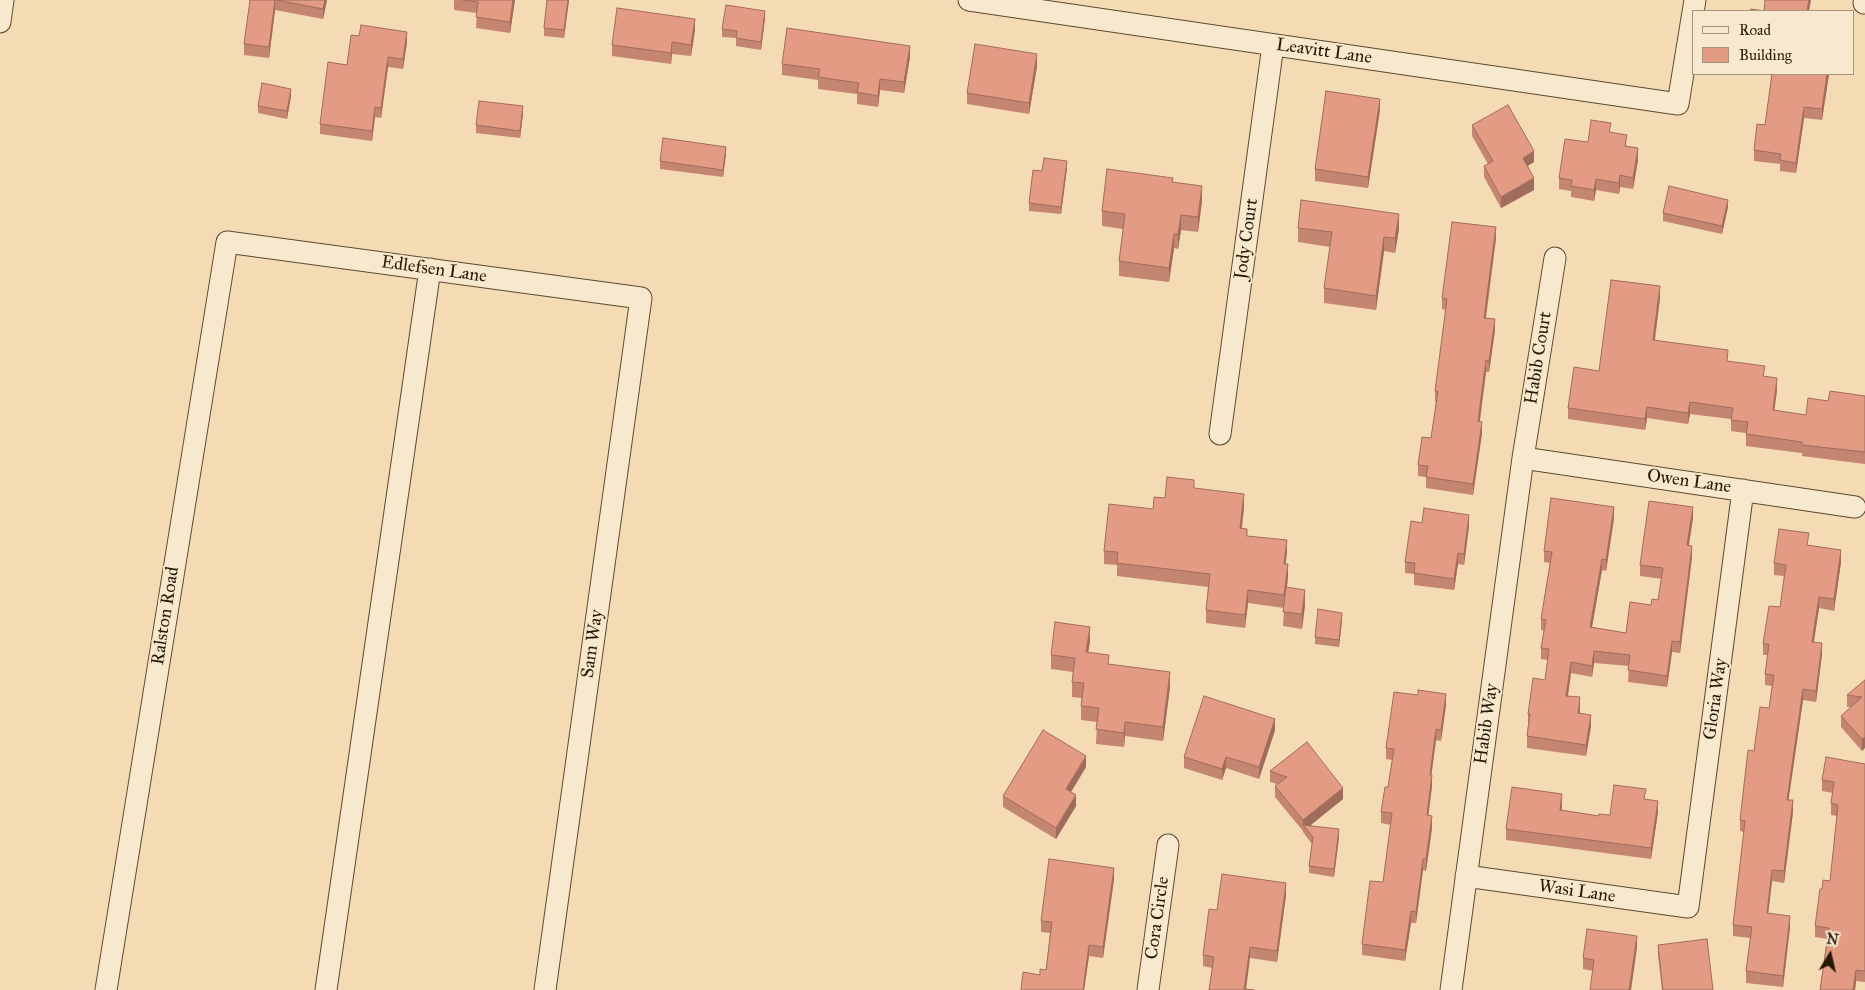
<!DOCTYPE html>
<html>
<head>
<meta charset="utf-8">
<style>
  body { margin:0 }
  #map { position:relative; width:1865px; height:990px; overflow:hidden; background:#f5dbb4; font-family:"IM FELL Great Primer",serif }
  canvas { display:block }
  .legend { position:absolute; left:1692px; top:10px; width:162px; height:65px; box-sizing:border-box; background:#f8e8ce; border:1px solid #a4957e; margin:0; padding:6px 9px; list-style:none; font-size:15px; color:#271905 }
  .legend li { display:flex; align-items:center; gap:10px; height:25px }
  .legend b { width:25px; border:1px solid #a4957e }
  .north { position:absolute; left:1805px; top:930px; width:50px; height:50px; -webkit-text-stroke:4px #f8e8ce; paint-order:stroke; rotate:9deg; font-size:14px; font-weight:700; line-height:20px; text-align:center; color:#271905 }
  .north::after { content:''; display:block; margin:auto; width:18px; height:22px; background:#271905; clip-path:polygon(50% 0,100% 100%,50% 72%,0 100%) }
</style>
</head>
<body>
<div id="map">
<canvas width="1865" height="990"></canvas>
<ul class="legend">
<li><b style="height:6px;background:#f8e8ce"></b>Road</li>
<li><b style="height:14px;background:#e49b83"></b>Building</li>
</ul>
<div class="north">N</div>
</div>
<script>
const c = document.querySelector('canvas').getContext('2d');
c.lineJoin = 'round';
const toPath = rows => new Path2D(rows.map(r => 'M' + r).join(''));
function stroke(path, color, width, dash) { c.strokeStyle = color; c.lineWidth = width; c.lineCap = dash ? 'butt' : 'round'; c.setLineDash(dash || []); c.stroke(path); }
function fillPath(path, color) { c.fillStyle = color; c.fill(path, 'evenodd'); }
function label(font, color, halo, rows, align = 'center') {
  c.font = font + ' "IM FELL Great Primer",serif'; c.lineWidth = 4; c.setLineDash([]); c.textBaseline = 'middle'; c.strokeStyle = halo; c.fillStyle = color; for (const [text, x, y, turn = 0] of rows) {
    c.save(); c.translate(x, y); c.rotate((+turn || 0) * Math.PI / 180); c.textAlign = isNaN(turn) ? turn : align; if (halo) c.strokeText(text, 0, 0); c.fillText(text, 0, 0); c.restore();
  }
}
const minor = toPath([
  [969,0,1678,104,1695,0],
  [1864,3,1865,0],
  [0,22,3,0],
  [1220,434,1273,45],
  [1523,458,1855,507],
  [1466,876,1688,907,1743,490],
  [106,990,227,242,641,298,545,990],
  [326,990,430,269],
  [1148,990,1168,845],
  [1451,990,1523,458,1555,258]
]);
const wall = toPath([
  [250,0,327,0,323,19,275,10,269,58,244,55,244,44],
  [454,0,515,0,510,33,476,28,477,13,454,10],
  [547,0,569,0,564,38,544,36,544,28],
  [765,18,761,50,736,46,736,38,722,37,722,29],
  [695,30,691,56,672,54,671,64,612,56,612,45],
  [407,42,403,69,388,67,381,118,375,117,372,141,320,134,320,124,347,65],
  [910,57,904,93,880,90,878,107,857,104,857,94,818,89,818,80,782,75,782,64],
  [1037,66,1029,114,967,104,967,93],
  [1772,74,1829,74,1822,120,1804,118,1796,173,1780,171,1780,164,1754,161,1754,150,1765,125],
  [291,96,287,119,258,113,258,106],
  [1380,110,1368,188,1315,181,1315,169],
  [523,114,520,138,476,133,476,125],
  [1472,125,1534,162,1527,166,1534,190,1501,208,1484,177,1484,166,1488,164,1472,136],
  [1611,132,1627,146,1638,160,1633,189,1620,187,1619,194,1596,190,1594,201,1571,197,1571,191,1559,189,1559,178,1588,142],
  [726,154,723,177,660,169,660,161],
  [1067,168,1061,214,1029,211,1029,203,1042,171],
  [1173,182,1202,201,1198,232,1181,230,1178,249,1174,248,1169,282,1119,276,1119,261,1123,229,1102,226,1102,211],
  [1728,207,1722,234,1663,221,1663,213],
  [1298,228,1399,229,1395,253,1384,251,1376,310,1324,303,1324,288,1330,247,1298,242],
  [1496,238,1486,318,1495,330,1489,372,1486,372,1480,421,1482,433,1473,495,1426,488,1426,477,1418,476,1418,465,1431,438,1436,402,1435,402,1435,391,1446,310,1442,309,1442,298],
  [1660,298,1655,340,1728,361,1765,377,1777,390,1774,410,1806,415,1828,401,1865,396,1865,464,1802,456,1802,453,1746,446,1746,433,1731,431,1731,419,1690,414,1688,424,1647,418,1645,430,1568,419,1568,408],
  [1194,488,1244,507,1242,528,1247,536,1287,553,1285,564,1288,577,1287,587,1305,605,1302,629,1283,626,1284,608,1248,603,1245,628,1206,623,1206,610,1208,587,1117,576,1117,565,1104,564,1104,551,1153,509,1165,498],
  [1614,518,1606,571,1602,570,1592,627,1626,633,1651,605,1658,600,1662,579,1640,576,1640,565,1693,518,1689,545,1692,557,1680,653,1672,652,1667,687,1628,682,1629,666,1594,663,1592,677,1571,673,1568,696,1580,709,1580,713,1591,726,1586,756,1527,748,1527,736,1528,725,1528,714,1545,680,1548,660,1541,659,1541,648,1544,631,1541,630,1541,619,1550,563,1544,562,1544,551],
  [1422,523,1469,526,1464,565,1458,564,1454,590,1414,585,1414,574,1405,573,1405,562],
  [1808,546,1841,562,1834,611,1819,608,1814,642,1822,654,1816,702,1803,700,1788,800,1793,812,1784,883,1772,881,1768,913,1790,927,1783,987,1746,983,1746,971,1750,938,1733,936,1733,925,1744,832,1740,831,1740,820,1754,751,1769,708,1772,686,1765,685,1765,674,1768,655,1763,655,1763,644,1780,607,1784,576,1774,575,1774,563],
  [1342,620,1339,647,1315,644,1315,637],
  [1090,641,1088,652,1109,664,1170,687,1163,741,1125,736,1124,747,1096,744,1097,722,1081,720,1081,706,1082,698,1072,697,1072,682,1073,672,1051,669,1051,655],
  [1865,680,1862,751,1841,727,1841,716,1851,707,1847,707,1847,695],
  [1446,705,1441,741,1436,740,1431,775,1432,786,1428,816,1432,828,1426,871,1423,870,1416,923,1411,923,1405,961,1362,955,1362,944,1383,882,1391,825,1381,823,1381,812,1388,787,1392,760,1386,759,1386,748],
  [1275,730,1259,779,1226,768,1222,780,1184,768,1184,757],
  [1307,742,1343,799,1310,825,1339,837,1334,877,1309,873,1309,866,1312,844,1303,832,1303,831,1275,797,1275,786,1277,784,1270,782,1270,771],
  [1865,764,1865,982,1856,981,1855,990,1820,990,1827,939,1815,937,1815,926,1822,889,1830,881,1837,816,1831,815,1831,803,1833,793,1822,791,1822,780],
  [1086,767,1071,792,1076,806,1056,839,1003,807,1003,796],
  [1646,799,1658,812,1651,859,1506,840,1506,829,1562,805,1562,810,1599,816,1610,815],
  [1114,879,1103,958,1089,956,1084,990,1021,990,1046,970,1050,933,1041,932,1041,921],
  [1286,895,1277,962,1250,958,1209,990,1212,968,1203,966,1203,955,1217,910],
  [1658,945,1713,990,1662,990,1658,956],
  [1637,948,1593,971,1583,969,1583,958]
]);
const shadedWall = toPath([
  [275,0,275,10,269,58,269,47],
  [325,0,327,0,323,19,323,9],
  [513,0,515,0,510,33,510,22],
  [568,0,569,0,564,38,564,30],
  [1809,0,1811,0,1809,11,1807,11],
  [765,11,765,18,761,50,761,42],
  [695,19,695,30,691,56,691,45],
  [407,32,407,42,403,69,403,59],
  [672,42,672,54,671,64,671,53],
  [910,46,910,57,904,93,904,82],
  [1037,54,1037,66,1029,114,1029,103],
  [388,57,388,67,381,118,381,108],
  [1827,74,1829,74,1822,120,1822,109],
  [880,79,880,90,878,107,878,96],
  [291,89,291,96,287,119,287,111],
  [1380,99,1380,110,1368,188,1368,177],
  [523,106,523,114,520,138,520,131],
  [375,107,375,117,372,141,372,131],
  [1804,107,1804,118,1796,173,1796,163],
  [726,147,726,154,723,177,723,170],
  [1638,148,1638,160,1633,189,1633,178],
  [1534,151,1534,162,1523,169,1523,158],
  [1067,161,1067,168,1061,214,1061,207],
  [1620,175,1620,187,1619,194,1619,183],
  [1534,178,1534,190,1501,208,1501,197],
  [1596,179,1596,190,1594,201,1594,190],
  [1202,186,1202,201,1198,232,1198,217],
  [1728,200,1728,207,1722,234,1722,226],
  [1399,214,1399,229,1395,253,1395,238],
  [1181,215,1181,230,1178,249,1178,234],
  [1496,227,1496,238,1484,329,1484,318],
  [1174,234,1174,248,1169,282,1169,268],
  [1384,237,1384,251,1376,310,1376,296],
  [1660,286,1660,298,1653,351,1653,340],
  [1495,319,1495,330,1489,372,1489,361],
  [1486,360,1486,372,1478,432,1478,421],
  [1777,378,1777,390,1773,421,1773,410],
  [1690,402,1690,414,1688,424,1688,413],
  [1647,407,1647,418,1645,430,1645,419],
  [1482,422,1482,433,1473,495,1473,484],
  [1244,494,1244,507,1240,541,1240,528],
  [1614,507,1614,518,1606,571,1606,560],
  [1693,507,1693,518,1687,556,1687,545],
  [1469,515,1469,526,1464,565,1464,554],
  [1287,540,1287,553,1284,577,1284,564],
  [1692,546,1692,557,1680,653,1680,642],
  [1841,550,1841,562,1834,611,1834,599],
  [1458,553,1458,564,1454,590,1454,579],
  [1602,559,1602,570,1590,638,1590,627],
  [1288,564,1288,577,1284,608,1284,595],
  [1248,590,1248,603,1245,628,1245,615],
  [1305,590,1305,605,1302,629,1302,614],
  [1819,597,1819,608,1812,653,1812,642],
  [1342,613,1342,620,1339,647,1339,640],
  [1090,627,1090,641,1086,667,1086,652],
  [1672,641,1672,652,1667,687,1667,676],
  [1822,643,1822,654,1816,702,1816,691],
  [1594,651,1594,663,1592,677,1592,666],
  [1571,662,1571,673,1566,707,1566,696],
  [1170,672,1170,687,1163,741,1163,727],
  [1803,689,1803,700,1787,811,1787,800],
  [1446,694,1446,705,1441,741,1441,730],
  [1580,697,1580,709,1578,724,1578,713],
  [1591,715,1591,726,1586,756,1586,745],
  [1275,719,1275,730,1259,779,1259,767],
  [1125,722,1125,736,1124,747,1124,733],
  [1436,729,1436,740,1430,786,1430,775],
  [1865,737,1865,748,1862,751,1862,739],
  [1086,756,1086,767,1066,800,1066,789],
  [1226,757,1226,768,1222,780,1222,769],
  [1432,775,1432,786,1427,827,1427,815],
  [1343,788,1343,799,1306,829,1303,825,1303,831,1303,820],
  [1562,794,1562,805,1560,821,1560,810],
  [1076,795,1076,806,1056,839,1056,828],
  [1793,800,1793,812,1784,883,1784,871],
  [1658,801,1658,812,1651,859,1651,848],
  [1432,816,1432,828,1426,871,1426,859],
  [1339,829,1339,837,1334,877,1334,869],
  [1423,859,1423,870,1416,923,1416,912],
  [1114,868,1114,879,1103,958,1103,947],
  [1772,870,1772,881,1767,924,1767,913],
  [1286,883,1286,895,1277,962,1277,951],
  [1411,911,1411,923,1405,961,1405,950],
  [1790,916,1790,927,1783,987,1783,976],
  [1637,936,1637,948,1631,990,1629,990],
  [1089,945,1089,956,1084,990,1083,990],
  [1250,947,1250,958,1246,990,1244,990],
  [1856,970,1856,981,1855,990,1853,990]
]);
const building = toPath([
  [250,0,275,0,269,47,244,44,250,0],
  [277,0,325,0,323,9,277,0],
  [463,0,513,0,510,22,476,17,478,2,463,0],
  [547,0,568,0,564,30,544,28,547,0],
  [1765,0,1809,0,1807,11,1750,11,1751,9,1764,11,1765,0],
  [726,5,765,11,761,42,736,38,737,31,722,29,726,5],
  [617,8,695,19,691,45,672,42,671,53,612,45,617,8],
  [361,25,407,32,403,59,388,57,381,108,375,107,372,131,320,124,328,62,347,65,351,35,359,36,361,25],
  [787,28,910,46,904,82,880,79,878,96,857,92,859,83,818,77,820,69,782,64,787,28],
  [975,44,1037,54,1029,103,967,93,975,44],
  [1772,74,1827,74,1822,109,1804,107,1796,163,1780,160,1781,154,1754,150,1757,124,1765,125,1772,74],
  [262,83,291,89,287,111,258,106,262,83],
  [1326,91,1380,99,1368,177,1315,169,1326,91],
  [479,101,523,106,520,131,476,125,479,101],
  [1508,105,1534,151,1523,158,1534,178,1501,197,1484,166,1493,161,1472,125,1508,105],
  [1591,120,1611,123,1609,132,1627,135,1625,146,1638,148,1633,178,1620,175,1619,183,1596,179,1594,190,1571,186,1572,180,1559,178,1565,139,1588,142,1591,120],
  [663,138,726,147,723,170,660,161,663,138],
  [1044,158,1067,161,1061,207,1029,203,1033,170,1042,171,1044,158],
  [1107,169,1173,178,1172,182,1202,186,1198,217,1181,215,1178,234,1174,234,1169,268,1119,261,1125,214,1102,211,1107,169],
  [1669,186,1728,200,1722,226,1663,213,1669,186],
  [1301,200,1399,214,1395,238,1384,237,1376,296,1324,288,1332,232,1298,228,1301,200],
  [1452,222,1496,227,1484,318,1495,319,1489,361,1486,360,1478,421,1482,422,1473,484,1426,477,1428,466,1418,465,1422,437,1431,438,1438,391,1435,391,1447,299,1442,298,1452,222],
  [1611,280,1660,286,1653,340,1728,350,1727,361,1765,366,1763,376,1777,378,1773,410,1806,415,1808,398,1828,401,1830,391,1865,396,1865,452,1802,445,1802,442,1746,434,1748,422,1731,420,1733,408,1690,402,1688,413,1647,407,1645,419,1568,408,1574,367,1599,371,1611,280],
  [1167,477,1194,480,1194,488,1244,494,1240,528,1247,529,1247,536,1287,540,1284,564,1288,564,1284,595,1248,590,1245,615,1206,610,1210,574,1117,563,1118,552,1104,551,1109,504,1153,509,1154,497,1165,498,1167,477],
  [1551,498,1614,507,1606,560,1602,559,1590,627,1626,633,1630,602,1651,605,1652,599,1658,600,1663,568,1640,565,1649,501,1693,507,1687,545,1692,546,1680,642,1672,641,1667,676,1628,670,1630,655,1594,651,1592,666,1571,662,1566,696,1580,697,1578,713,1591,715,1586,745,1527,736,1530,714,1528,714,1533,678,1545,680,1549,649,1541,648,1546,620,1541,619,1552,552,1544,551,1551,498],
  [1424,508,1469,515,1464,554,1458,553,1454,579,1414,573,1415,563,1405,562,1411,521,1422,523,1424,508],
  [1779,529,1809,533,1807,545,1841,550,1834,599,1819,597,1812,642,1822,643,1816,691,1803,689,1787,800,1793,800,1784,871,1772,870,1767,913,1790,916,1783,976,1746,971,1752,927,1733,925,1745,821,1740,820,1748,750,1754,751,1760,707,1769,708,1774,675,1765,674,1769,644,1763,644,1769,606,1780,607,1786,565,1774,563,1779,529],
  [1286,587,1305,590,1302,614,1283,612,1286,587],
  [1318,609,1342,613,1339,640,1315,637,1318,609],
  [1055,622,1090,627,1086,652,1109,655,1108,664,1170,672,1163,727,1125,722,1124,733,1096,729,1099,708,1081,706,1084,683,1072,682,1075,658,1051,655,1055,622],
  [1865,680,1865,737,1862,739,1841,716,1862,697,1847,695,1865,680],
  [1418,690,1446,694,1441,730,1436,729,1430,775,1432,775,1427,815,1432,816,1426,859,1423,859,1416,912,1411,911,1405,950,1362,944,1370,881,1383,882,1392,813,1381,812,1385,787,1388,787,1394,749,1386,748,1394,692,1418,695,1418,690],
  [1204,696,1275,719,1259,767,1226,757,1222,769,1184,757,1204,696],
  [1043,730,1086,756,1066,789,1076,795,1056,828,1003,796,1043,730],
  [1307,742,1343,788,1303,820,1275,786,1287,777,1270,771,1307,742],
  [1826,757,1865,764,1865,971,1856,970,1853,990,1820,990,1829,928,1815,926,1820,889,1822,889,1823,880,1830,881,1838,805,1831,803,1834,782,1822,780,1826,757],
  [1614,785,1646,789,1644,799,1658,801,1651,848,1506,829,1512,787,1562,794,1560,810,1599,816,1599,814,1610,815,1614,785],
  [1303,825,1339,829,1334,869,1309,866,1313,837,1303,825],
  [1049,859,1114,868,1103,947,1089,945,1083,990,1021,990,1023,972,1040,975,1040,969,1046,970,1052,922,1041,921,1049,859],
  [1222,874,1286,883,1277,951,1250,947,1244,989,1254,990,1209,990,1214,957,1203,955,1209,909,1217,910,1222,874],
  [1587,929,1637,936,1629,990,1590,990,1594,960,1583,958,1587,929],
  [1707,939,1713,990,1663,990,1658,945,1707,939]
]);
const streetNames = [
  ["Leavitt Lane",1324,52,8],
  ["Jody Court",1247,239,-82],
  ["Edlefsen Lane",434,270,8],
  ["Habib Court",1539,358,-81],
  ["Owen Lane",1689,482,8],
  ["Ralston Road",166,616,-81],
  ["Sam Way",593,644,-82],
  ["Gloria Way",1716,699,-82],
  ["Habib Way",1487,724,-82],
  ["Wasi Lane",1577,892,8],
  ["Cora Circle",1158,918,-82]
];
stroke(minor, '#5a4a31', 23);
stroke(minor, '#f8e8ce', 21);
fillPath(wall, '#c48571');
fillPath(shadedWall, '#a06c5c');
fillPath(building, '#e49b83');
stroke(building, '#a06c5c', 1);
label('18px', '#271905', '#f8e8ce', streetNames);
</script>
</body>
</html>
